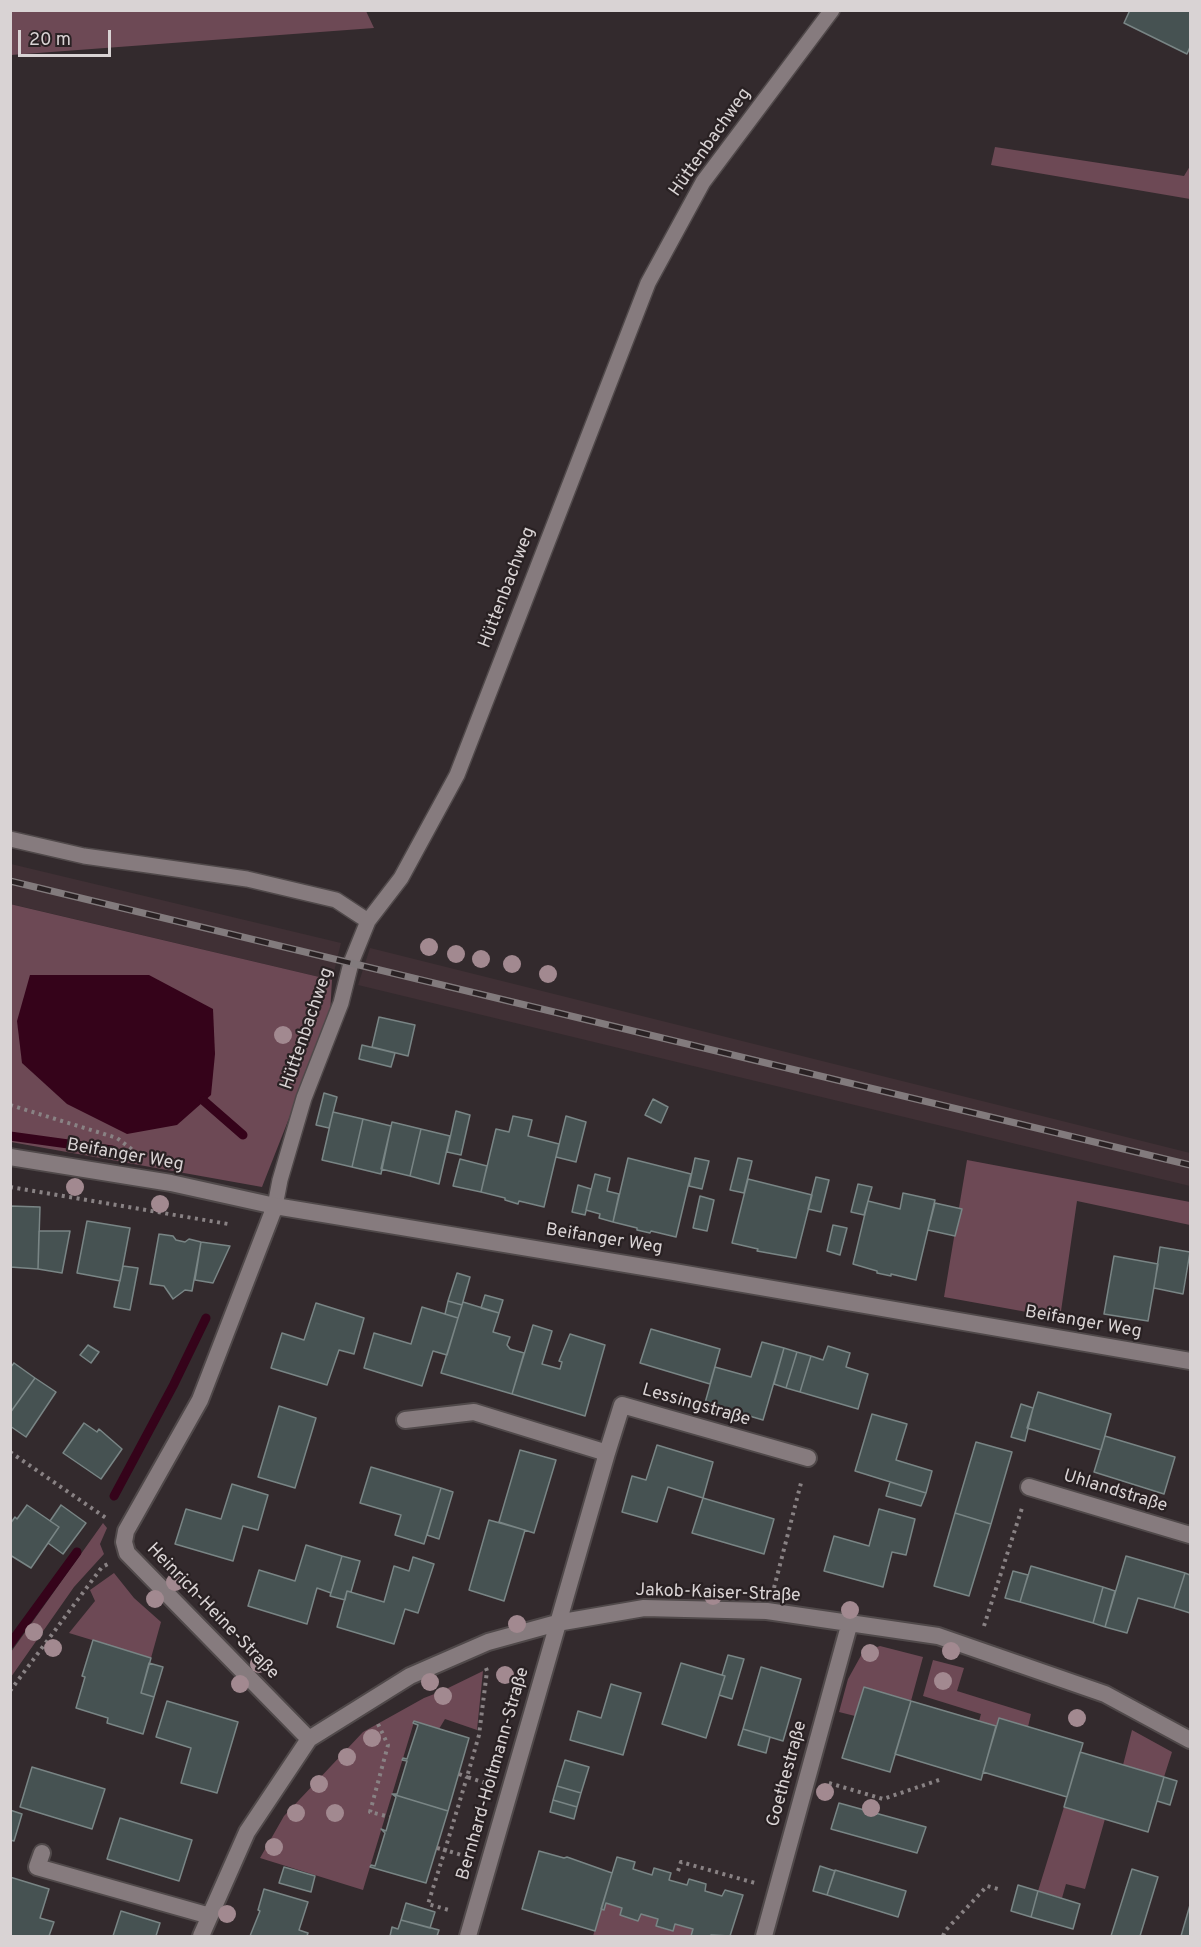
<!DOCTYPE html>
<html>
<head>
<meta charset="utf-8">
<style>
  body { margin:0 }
  #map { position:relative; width:1201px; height:1947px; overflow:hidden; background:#332a2d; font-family:Overpass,sans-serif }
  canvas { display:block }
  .frame { position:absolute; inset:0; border:12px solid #d9d3d4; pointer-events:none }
  .scale { position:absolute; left:18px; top:30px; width:93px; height:27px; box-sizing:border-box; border:3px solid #d9d3d4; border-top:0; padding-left:8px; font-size:18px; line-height:21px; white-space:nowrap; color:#d9d3d4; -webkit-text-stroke:4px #292123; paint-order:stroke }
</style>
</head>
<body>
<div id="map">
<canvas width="1201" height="1947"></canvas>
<div class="frame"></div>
<div class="scale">20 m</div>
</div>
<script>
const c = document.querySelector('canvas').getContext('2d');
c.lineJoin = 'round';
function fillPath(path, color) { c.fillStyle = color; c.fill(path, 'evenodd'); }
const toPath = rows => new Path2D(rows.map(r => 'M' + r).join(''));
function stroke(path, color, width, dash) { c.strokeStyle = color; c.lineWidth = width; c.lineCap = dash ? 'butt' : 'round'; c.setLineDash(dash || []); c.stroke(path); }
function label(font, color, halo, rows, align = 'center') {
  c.font = font + ' Overpass,sans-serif'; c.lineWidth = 4.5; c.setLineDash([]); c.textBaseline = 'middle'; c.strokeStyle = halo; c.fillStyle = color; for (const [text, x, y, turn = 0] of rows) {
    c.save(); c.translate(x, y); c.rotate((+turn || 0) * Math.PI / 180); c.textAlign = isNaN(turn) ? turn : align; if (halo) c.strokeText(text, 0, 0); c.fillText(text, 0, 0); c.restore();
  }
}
const built = toPath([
  [11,864,341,943,332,980,11,904],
  [370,948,1190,1153,1190,1186,358,985]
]);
const green = toPath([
  [10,11,366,11,374,28,11,55],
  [995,147,1184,176,1190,166,1190,199,991,165],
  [10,904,332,980,330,1014,262,1187,11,1142],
  [967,1160,1190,1202,1190,1225,1077,1201,1060,1318,944,1297],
  [103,1523,107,1528,100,1544,104,1554,74,1587,11,1677,11,1652],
  [114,1573,134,1598,161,1622,151,1658,69,1633,95,1601,90,1590],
  [880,1646,923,1657,911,1701,864,1687,855,1716,839,1712,848,1679,863,1652],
  [933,1660,964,1668,957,1691,1031,1714,1028,1727,999,1718,996,1726,979,1721,981,1714,923,1696],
  [483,1671,477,1730,445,1719,439,1729,414,1722,363,1890,260,1858,284,1816,363,1732,424,1698,442,1691],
  [1132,1730,1172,1752,1164,1777,1123,1765],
  [1064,1807,1105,1819,1085,1889,1066,1884,1062,1898,1038,1891],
  [606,1903,622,1908,621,1915,638,1921,641,1914,658,1919,656,1926,672,1931,675,1924,693,1929,691,1936,593,1936,601,1909,604,1910]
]);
const water = toPath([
  [30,975,149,975,213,1009,215,1054,211,1095,177,1125,127,1134,67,1104,22,1063,17,1021]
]);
const stream = toPath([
  [204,1101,243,1135],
  [10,1136,112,1150],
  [114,1496,174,1384,206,1318],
  [10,1644,77,1552]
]);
const building = toPath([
  [1130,10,1190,10,1190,47,1187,54,1124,23,1130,10],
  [379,1017,415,1025,408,1056,372,1047,379,1017],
  [362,1045,395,1053,391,1067,359,1059,362,1045],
  [324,1093,337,1097,329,1128,316,1125,324,1093],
  [653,1099,668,1107,661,1123,645,1115,653,1099],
  [456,1111,470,1115,461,1155,447,1152,456,1111],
  [333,1112,363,1119,352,1167,322,1160,333,1112],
  [513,1116,532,1120,528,1136,559,1144,544,1207,519,1201,518,1204,505,1200,505,1198,481,1192,496,1129,509,1132,513,1116],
  [566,1116,586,1122,576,1162,556,1157,566,1116],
  [363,1119,391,1126,381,1174,352,1167,363,1119],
  [392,1122,421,1129,410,1176,381,1169,392,1122],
  [421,1129,450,1136,439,1184,410,1176,421,1129],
  [628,1158,691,1174,676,1237,651,1231,650,1233,637,1230,637,1228,613,1222,628,1158],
  [695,1158,709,1161,702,1189,689,1186,695,1158],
  [738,1158,752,1161,744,1193,730,1190,738,1158],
  [460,1159,487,1166,481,1192,453,1186,460,1159],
  [595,1174,610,1178,607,1191,619,1194,613,1222,599,1218,600,1214,586,1210,595,1174],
  [816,1177,829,1180,821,1212,808,1209,816,1177],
  [748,1179,812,1195,796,1258,757,1251,758,1249,732,1243,748,1179],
  [858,1184,872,1187,864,1215,851,1212,858,1184],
  [578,1185,591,1189,585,1215,572,1212,578,1185],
  [903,1193,935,1200,916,1280,891,1274,891,1276,877,1273,877,1271,853,1264,868,1201,900,1209,903,1193],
  [700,1196,714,1200,707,1231,693,1228,700,1196],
  [935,1203,962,1209,955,1236,928,1230,935,1203],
  [10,1206,40,1207,38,1269,10,1267,10,1206],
  [87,1221,130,1228,120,1281,77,1273,87,1221],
  [833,1225,847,1228,840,1255,827,1251,833,1225],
  [39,1231,70,1231,62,1273,38,1269,39,1231],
  [159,1234,173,1236,176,1240,185,1242,189,1239,201,1242,192,1291,185,1290,173,1299,164,1286,150,1284,159,1234],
  [201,1242,230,1246,213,1283,195,1280,201,1242],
  [1160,1247,1190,1252,1183,1294,1154,1288,1160,1247],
  [1114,1256,1158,1264,1148,1321,1104,1314,1114,1256],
  [123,1266,138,1268,130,1310,114,1307,123,1266],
  [457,1273,470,1277,462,1305,448,1301,457,1273],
  [485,1295,503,1300,499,1313,481,1308,485,1295],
  [448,1301,462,1305,458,1318,445,1314,448,1301],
  [463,1302,499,1313,493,1332,510,1337,507,1345,510,1349,524,1353,512,1394,441,1373,463,1302],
  [316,1303,364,1318,354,1354,339,1350,327,1385,271,1368,282,1333,304,1340,316,1303],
  [422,1307,458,1318,447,1355,433,1351,422,1386,364,1368,374,1333,411,1344,422,1307],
  [533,1325,552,1331,542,1364,560,1369,562,1362,559,1361,570,1334,605,1345,585,1416,512,1394,533,1325],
  [651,1329,720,1349,710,1384,640,1363,651,1329],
  [762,1342,784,1348,763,1420,705,1403,715,1367,751,1377,762,1342],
  [88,1345,99,1352,91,1363,80,1355,88,1345],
  [828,1346,850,1353,846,1367,868,1374,858,1409,800,1392,811,1356,823,1360,828,1346],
  [784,1348,797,1352,786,1388,774,1384,784,1348],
  [797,1352,811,1356,800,1392,786,1388,797,1352],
  [14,1363,35,1378,10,1413,10,1368,14,1363],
  [35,1378,56,1392,26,1437,10,1426,10,1413,35,1378],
  [1038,1392,1111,1414,1101,1450,1027,1428,1038,1392],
  [1021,1404,1033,1408,1025,1441,1011,1437,1021,1404],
  [279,1406,316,1418,295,1488,258,1477,279,1406],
  [872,1414,907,1424,896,1460,932,1471,926,1493,855,1471,872,1414],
  [84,1423,97,1432,99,1429,122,1449,101,1479,63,1453,84,1423],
  [1105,1436,1175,1457,1164,1494,1094,1472,1105,1436],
  [976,1442,1012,1452,991,1524,955,1513,976,1442],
  [657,1445,713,1462,703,1498,668,1487,657,1522,622,1512,632,1476,646,1480,657,1445],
  [520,1450,556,1460,534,1533,499,1522,520,1450],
  [371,1467,441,1488,424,1544,395,1535,401,1515,360,1503,371,1467],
  [890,1482,926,1493,921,1506,886,1496,890,1482],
  [232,1484,268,1495,258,1530,243,1526,233,1561,175,1544,186,1509,221,1519,232,1484],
  [441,1488,453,1492,439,1539,427,1535,441,1488],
  [703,1498,774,1519,764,1554,692,1533,703,1498],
  [27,1505,59,1527,31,1568,10,1555,10,1524,15,1517,17,1519,27,1505],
  [61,1505,86,1523,63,1554,48,1543,59,1527,50,1521,61,1505],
  [879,1509,915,1519,906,1555,892,1552,883,1587,824,1571,834,1536,869,1546,879,1509],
  [955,1513,991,1524,969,1596,934,1586,955,1513],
  [489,1520,525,1530,504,1601,469,1590,489,1520],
  [306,1545,342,1556,331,1593,317,1588,307,1624,248,1606,259,1570,295,1581,306,1545],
  [342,1556,360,1561,351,1592,347,1591,345,1600,330,1596,342,1556],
  [1126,1556,1185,1573,1174,1608,1138,1598,1127,1633,1105,1627,1126,1556],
  [413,1557,434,1564,418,1613,405,1609,394,1644,337,1627,347,1591,384,1602,394,1566,409,1571,413,1557],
  [1031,1566,1103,1587,1093,1623,1020,1602,1031,1566],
  [1013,1571,1028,1575,1020,1602,1005,1598,1013,1571],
  [1185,1573,1190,1575,1190,1613,1174,1608,1185,1573],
  [1103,1587,1115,1591,1105,1627,1093,1623,1103,1587],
  [93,1640,151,1658,141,1693,154,1697,143,1734,107,1723,108,1718,76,1708,85,1677,82,1676,93,1640],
  [728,1655,744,1659,732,1699,719,1695,725,1676,722,1675,728,1655],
  [149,1663,163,1667,154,1697,141,1693,149,1663],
  [681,1663,725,1676,706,1738,662,1724,681,1663],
  [761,1667,801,1679,783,1741,743,1729,761,1667],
  [611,1684,641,1693,623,1755,570,1740,578,1711,601,1718,611,1684],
  [864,1687,911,1701,890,1772,842,1758,864,1687],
  [167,1701,238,1722,217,1793,181,1783,191,1748,156,1737,167,1701],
  [911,1701,996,1726,981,1780,895,1754,911,1701],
  [999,1718,1083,1743,1067,1797,983,1772,999,1718],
  [414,1721,469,1738,448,1811,392,1794,397,1794,407,1761,402,1760,403,1758,407,1759,418,1725,413,1723,414,1721],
  [743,1729,770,1737,766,1753,738,1745,743,1729],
  [1080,1752,1164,1777,1148,1832,1064,1807,1080,1752],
  [565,1760,589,1767,581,1793,557,1786,565,1760],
  [32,1767,105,1789,92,1829,20,1807,32,1767],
  [1164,1777,1177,1781,1170,1805,1157,1801,1164,1777],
  [557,1786,581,1793,577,1807,553,1800,557,1786],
  [392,1794,448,1811,426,1883,370,1867,371,1865,375,1866,385,1833,381,1829,386,1831,390,1817,396,1797,392,1794],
  [553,1800,577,1807,574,1819,550,1812,553,1800],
  [839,1803,926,1827,917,1853,831,1829,839,1803],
  [10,1810,22,1814,14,1841,10,1840,10,1810],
  [120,1818,192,1840,179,1881,107,1859,120,1818],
  [539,1851,564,1858,567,1857,612,1873,595,1931,522,1909,539,1851],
  [617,1857,635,1862,633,1869,652,1875,654,1868,671,1873,669,1880,687,1885,689,1879,706,1884,705,1891,722,1896,725,1890,743,1895,730,1936,711,1935,710,1936,691,1936,693,1929,675,1924,673,1931,656,1926,658,1919,641,1914,638,1921,620,1915,622,1908,606,1903,604,1910,601,1909,617,1857],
  [820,1866,835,1871,827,1895,813,1891,820,1866],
  [284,1867,315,1876,311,1892,279,1883,284,1867],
  [1132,1869,1158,1877,1140,1936,1111,1936,1132,1869],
  [835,1870,906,1891,898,1917,827,1895,835,1870],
  [10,1877,49,1889,40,1918,54,1922,49,1936,10,1936,10,1877],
  [1018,1885,1038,1891,1031,1917,1011,1911,1018,1885],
  [264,1889,308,1902,299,1930,308,1933,307,1936,250,1936,260,1911,258,1910,264,1889],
  [1038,1891,1080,1904,1073,1929,1031,1917,1038,1891],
  [406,1903,435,1912,430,1928,401,1920,406,1903],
  [1190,1905,1190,1936,1181,1936,1190,1905],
  [121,1911,160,1923,156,1936,113,1936,121,1911],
  [401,1920,439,1930,437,1936,390,1936,392,1927,398,1929,401,1920]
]);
const path = toPath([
  [10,1105,117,1138,134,1151],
  [10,1187,228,1224,231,1223],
  [10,1452,106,1518],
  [774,1588,802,1479],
  [984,1626,1022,1508],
  [486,1668,487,1671,479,1735,467,1777,489,1784],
  [10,1691,102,1567,108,1564],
  [378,1724,388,1745,370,1812,390,1817],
  [459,1774,467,1777,445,1850,468,1857],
  [829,1783,883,1799,942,1779],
  [437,1848,445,1850,428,1904,452,1911],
  [678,1871,681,1862,755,1883],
  [943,1936,945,1931,987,1886,998,1889]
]);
const service = toPath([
  [10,839,84,856,247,879,336,900,368,921],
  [275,1206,280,1180,304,1098,341,1003,351,963,368,921,401,878,457,775,648,283,703,182,832,10]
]);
const minor = toPath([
  [10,1157,171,1183,275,1206,674,1272,1190,1361],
  [275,1206,200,1400,126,1531,124,1542,127,1553,309,1739],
  [405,1420,474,1412,607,1453,622,1405,808,1458],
  [1029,1487,1190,1535],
  [42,1853,37,1867,210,1916],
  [201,1936,247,1832,309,1739,410,1676,488,1642,557,1623,644,1608,767,1611,938,1636,1105,1694,1190,1740],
  [468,1936,607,1453],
  [764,1936,850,1622]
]);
const rail = toPath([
  [10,881,1190,1165]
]);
const trees = [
  [429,947],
  [456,954],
  [481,959],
  [512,964],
  [548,974],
  [283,1035],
  [75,1187],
  [160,1204],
  [175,1582],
  [713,1596],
  [155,1599],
  [850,1610],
  [517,1624],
  [34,1632],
  [53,1648],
  [951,1651],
  [870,1653],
  [259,1664],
  [505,1675],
  [943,1681],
  [430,1682],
  [240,1684],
  [443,1696],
  [1077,1718],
  [372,1738],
  [347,1757],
  [319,1784],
  [825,1792],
  [871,1808],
  [296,1813],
  [335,1813],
  [274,1847],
  [227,1914]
];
const streetNames = [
  ["Hüttenbachweg",711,143,-55],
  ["Hüttenbachweg",508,588,-69],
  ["Hüttenbachweg",308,1029,-71],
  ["Beifanger Weg",125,1156,10],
  ["Beifanger Weg",604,1240,9],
  ["Beifanger Weg",1083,1323,10],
  ["Lessingstraße",696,1406,16],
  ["Uhlandstraße",1115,1492,17],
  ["Jakob-Kaiser-Straße",718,1594,2],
  ["Heinrich-Heine-Straße",212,1612,46],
  ["Bernhard-Holtmann-Straße",494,1774,-74],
  ["Goethestraße",788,1774,-75]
];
fillPath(built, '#403035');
fillPath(green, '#6d4955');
fillPath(water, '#35031a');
stroke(stream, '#35031a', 9);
fillPath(building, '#465252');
stroke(building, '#798585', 1.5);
stroke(service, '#50494a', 18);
stroke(minor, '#50494a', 20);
stroke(path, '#898284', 4, [3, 4.5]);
stroke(service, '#867b7e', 15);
stroke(minor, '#867b7e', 16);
stroke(rail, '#827b7d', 7);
stroke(rail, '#292123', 4.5, [14]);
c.fillStyle = '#a28990';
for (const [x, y] of trees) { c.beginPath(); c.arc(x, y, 9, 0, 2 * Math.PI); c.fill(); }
label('18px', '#d9d3d4', '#292123', streetNames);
</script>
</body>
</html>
